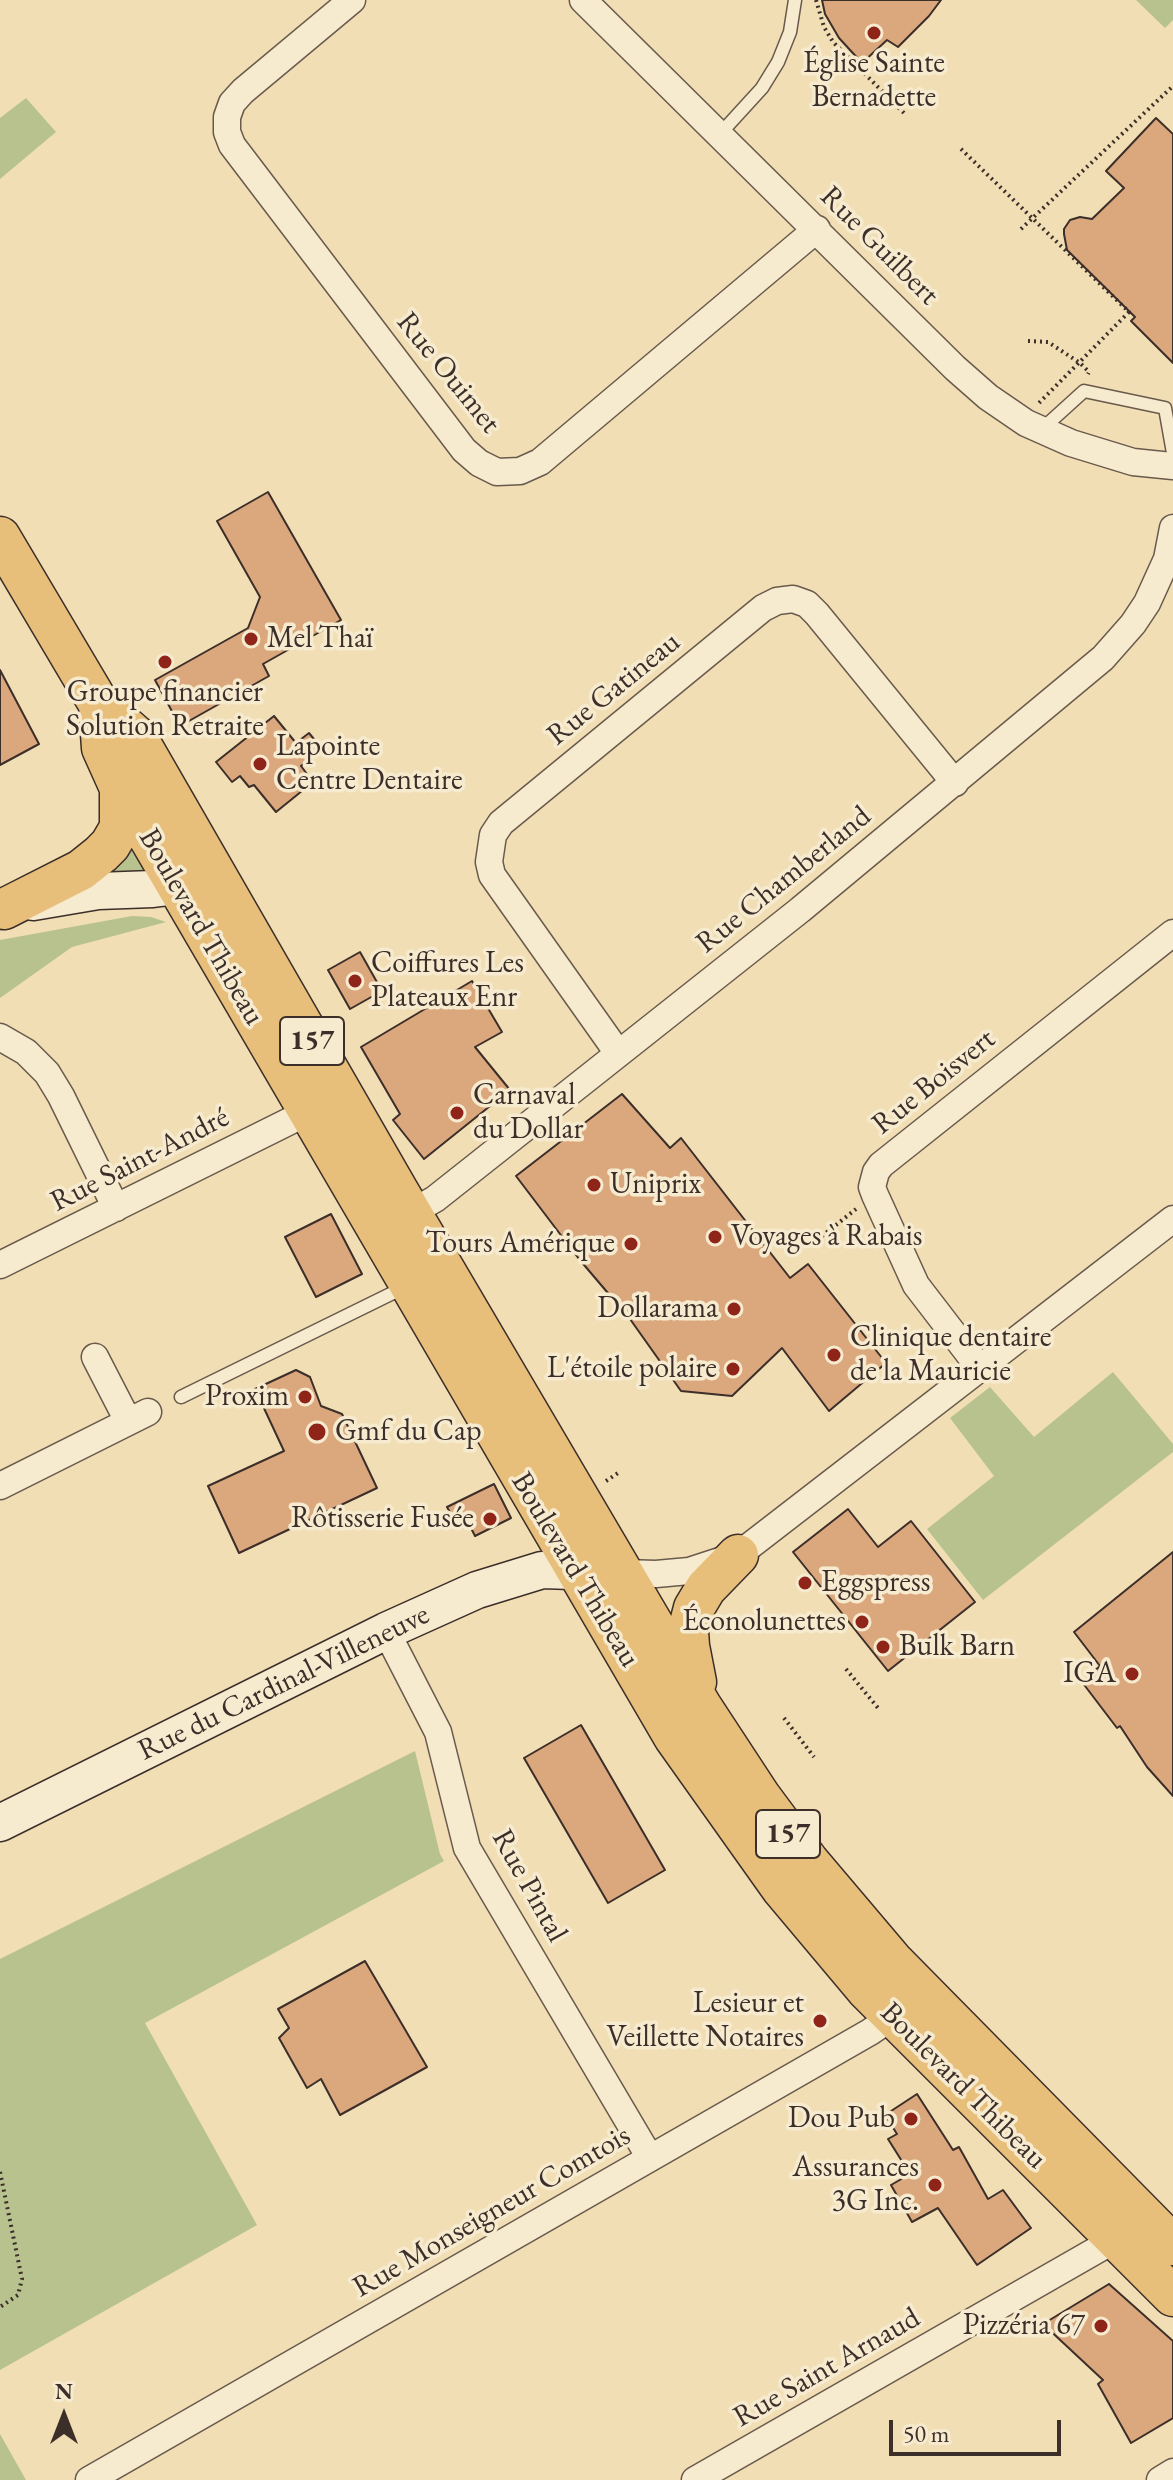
<!DOCTYPE html>
<html>
<head>
<meta charset="utf-8">
<style>
  body { margin:0 }
  #map { position:relative; width:1173px; height:2480px; overflow:hidden; background:#f1deb5; font-family:"EB Garamond",serif }
  canvas { display:block }
  .north { position:absolute; left:24px; top:2376px; width:80px; height:80px; -webkit-text-stroke:6px #f6eacf; paint-order:stroke; rotate:0deg; font-size:22px; font-weight:700; line-height:32px; text-align:center; color:#3c2e29 }
  .north::after { content:''; display:block; margin:auto; width:28px; height:36px; background:#3c2e29; clip-path:polygon(50% 0,100% 100%,50% 72%,0 100%) }
  .scale { position:absolute; left:889px; top:2420px; width:172px; height:36px; box-sizing:border-box; border:4px solid #3c2e29; border-top:0; padding-left:10px; font-size:24px; line-height:28px; white-space:nowrap; color:#3c2e29; -webkit-text-stroke:6px #f6eacf; paint-order:stroke }
</style>
</head>
<body>
<div id="map">
<canvas width="1173" height="2480"></canvas>
<div class="north">N</div>
<div class="scale">50 m</div>
</div>
<script>
const c = document.querySelector('canvas').getContext('2d');
c.lineJoin = 'round';
function fillPath(path, color) { c.fillStyle = color; c.fill(path, 'evenodd'); }
const toPath = rows => new Path2D(rows.map(r => 'M' + r).join(''));
function stroke(path, color, width, dash) { c.strokeStyle = color; c.lineWidth = width; c.lineCap = dash ? 'butt' : 'round'; c.setLineDash(dash || []); c.stroke(path); }
function label(font, color, halo, rows, align = 'center') {
  c.font = font + ' "EB Garamond",serif'; c.lineWidth = 7; c.setLineDash([]); c.textBaseline = 'middle'; c.strokeStyle = halo; c.fillStyle = color; for (const [text, x, y, turn = 0] of rows) {
    c.save(); c.translate(x, y); c.rotate((+turn || 0) * Math.PI / 180); c.textAlign = isNaN(turn) ? turn : align; if (halo) c.strokeText(text, 0, 0); c.fillText(text, 0, 0); c.restore();
  }
}
const green = toPath([
  [1136,0,1173,0,1173,20,1165,28],
  [26,98,56,132,0,179,0,118],
  [129,841,146,871,91,875],
  [132,916,151,917,166,922,72,947,0,998,0,940],
  [1113,1372,1173,1444,1173,1452,983,1600,927,1529,994,1476,950,1418,990,1387,1034,1437],
  [415,1751,440,1854,444,1861,145,2023,257,2225,0,2370,0,1959],
  [0,2434,26,2480,0,2480]
]);
const building = toPath([
  [822,0,941,0,929,16,898,47,887,40,862,63,839,38,825,14,822,0],
  [1156,118,1173,134,1173,363,1131,321,1135,317,1067,250,1064,234,1064,229,1070,220,1080,217,1092,219,1124,188,1106,171,1156,118],
  [268,492,341,620,263,664,269,676,180,726,155,680,248,628,260,597,217,521,268,492],
  [0,670,39,744,0,765,0,670],
  [274,716,296,743,309,733,322,749,301,766,313,782,276,812,254,785,249,787,240,776,232,782,216,762,274,716],
  [360,952,382,991,350,1009,328,970,360,952],
  [472,981,502,1032,475,1047,510,1090,424,1159,393,1120,400,1114,361,1047,472,981],
  [622,1094,670,1148,681,1138,790,1278,808,1264,886,1363,829,1411,782,1348,732,1396,681,1391,630,1319,579,1259,516,1176,622,1094],
  [331,1214,362,1274,316,1297,285,1237,331,1214],
  [296,1370,310,1377,321,1406,342,1414,377,1488,239,1553,208,1486,284,1451,255,1389,296,1370],
  [494,1484,511,1518,475,1536,469,1524,459,1529,447,1507,494,1484],
  [848,1509,878,1547,911,1521,975,1602,888,1671,793,1552,848,1509],
  [1173,1552,1173,1796,1147,1767,1120,1726,1117,1728,1082,1682,1100,1666,1074,1632,1173,1552],
  [581,1725,665,1870,608,1903,524,1758,581,1725],
  [365,1961,427,2067,340,2115,321,2079,307,2088,279,2038,289,2028,278,2009,365,1961],
  [917,2094,953,2150,959,2147,988,2199,1003,2190,1031,2228,977,2265,938,2208,912,2222,891,2185,910,2174,888,2139,897,2134,885,2115,917,2094],
  [1109,2284,1173,2341,1173,2418,1131,2443,1098,2384,1103,2380,1043,2324,1109,2284]
]);
const path = toPath([
  [816,0,824,27,833,42,906,115],
  [961,149,1129,312,1039,403],
  [1021,229,1173,86],
  [1028,341,1048,342,1080,363,1089,372,1088,374],
  [817,1240,856,1209],
  [606,1481,621,1471],
  [846,1669,878,1708],
  [784,1718,814,1757],
  [0,2172,22,2279,18,2295,0,2307]
]);
const lane = toPath([
  [720,134,762,88,778,62,790,32,795,0],
  [1041,430,1084,391,1165,408,1173,453],
  [181,1397,405,1287]
]);
const street = toPath([
  [352,0,243,91,232,103,227,117,227,132,232,145,464,450,479,463,497,472,520,471,540,462,817,229],
  [583,0,955,368,988,397,1026,423,1071,443,1133,462,1173,466],
  [0,1037,26,1052,47,1073,61,1096,116,1208],
  [618,1053,492,875,489,862,493,835,501,823,763,608,777,601,793,599,807,604,817,614,955,783],
  [398,1220,435,1199,800,910,1103,658,1133,624,1147,603,1167,559,1173,528],
  [0,1265,308,1112],
  [95,1357,128,1421],
  [979,1367,916,1285,875,1195,872,1187,876,1172,881,1165,1173,933],
  [0,1486,148,1412],
  [623,1573,656,1574,689,1571,738,1555,1173,1219],
  [386,1631,438,1732,467,1848,650,2158],
  [89,2480,870,2032,905,2008],
  [695,2480,1116,2239],
  [1160,2480,1173,2472]
]);
const secondary = toPath([
  [33,902,98,891,153,889,177,886,201,873],
  [0,1823,386,1631,477,1590,542,1570,602,1572]
]);
const primary = toPath([
  [0,537,99,704,136,736,398,1191,648,1616,701,1706,760,1796,809,1862,892,1960,1173,2245],
  [99,704,102,748,120,788,674,1737,782,1889,866,1989,1173,2296],
  [4,909,81,870,101,854,110,845,120,828,120,788],
  [696,1682,689,1646,688,1631,694,1608,706,1588,738,1555]
]);
const markers = [
  [874,33,8,"#8f2418"],
  [251,639,8,"#8f2418"],
  [165,662,8,"#8f2418"],
  [260,764,8,"#8f2418"],
  [355,981,8,"#8f2418"],
  [457,1113,8,"#8f2418"],
  [594,1185,8,"#8f2418"],
  [715,1237,8,"#8f2418"],
  [631,1244,8,"#8f2418"],
  [734,1309,8,"#8f2418"],
  [834,1355,8,"#8f2418"],
  [733,1369,8,"#8f2418"],
  [305,1397,8,"#8f2418"],
  [317,1432,10,"#8f2418"],
  [490,1519,8,"#8f2418"],
  [805,1583,8,"#8f2418"],
  [862,1622,8,"#8f2418"],
  [883,1647,8,"#8f2418"],
  [1132,1674,8,"#8f2418"],
  [820,2021,8,"#8f2418"],
  [911,2119,8,"#8f2418"],
  [935,2185,8,"#8f2418"],
  [1101,2326,8,"#8f2418"]
];
const shields = [
  [312,1041,64],
  [788,1834,64]
];
const shieldNames = [
  ["157",312,1041],
  ["157",788,1834]
];
const poiNames = [
  ["Église Sainte",874,64,"center"],
  ["Bernadette",874,98,"center"],
  ["Mel Thaï",267,639,"left"],
  ["Groupe financier",165,693,"center"],
  ["Solution Retraite",165,727,"center"],
  ["Lapointe",276,747,"left"],
  ["Centre Dentaire",276,781,"left"],
  ["Coiffures Les",371,964,"left"],
  ["Plateaux Enr",371,998,"left"],
  ["Carnaval",473,1096,"left"],
  ["du Dollar",473,1130,"left"],
  ["Uniprix",610,1185,"left"],
  ["Voyages à Rabais",731,1237,"left"],
  ["Tours Amérique",615,1244],
  ["Dollarama",718,1309],
  ["Clinique dentaire",850,1338,"left"],
  ["de la Mauricie",850,1372,"left"],
  ["L'étoile polaire",717,1369],
  ["Proxim",289,1397],
  ["Gmf du Cap",335,1432,"left"],
  ["Rôtisserie Fusée",474,1519],
  ["Eggspress",821,1583,"left"],
  ["Éconolunettes",846,1622],
  ["Bulk Barn",899,1647,"left"],
  ["IGA",1116,1674],
  ["Lesieur et",804,2004],
  ["Veillette Notaires",804,2038],
  ["Dou Pub",895,2119],
  ["Assurances",919,2168],
  ["3G Inc.",919,2202],
  ["Pizzéria 67",1085,2326]
];
const streetNames = [
  ["Rue Guilbert",879,246,45],
  ["Rue Ouimet",448,373,51],
  ["Rue Gatineau",614,689,-39],
  ["Rue Chamberland",784,880,-39],
  ["Boulevard Thibeau",201,927,60],
  ["Rue Boisvert",934,1082,-39],
  ["Rue Saint-André",140,1160,-27],
  ["Boulevard Thibeau",575,1570,59],
  ["Rue du Cardinal-Villeneuve",284,1683,-26],
  ["Rue Pintal",529,1886,61],
  ["Boulevard Thibeau",963,2086,45],
  ["Rue Monseigneur Comtois",492,2212,-30],
  ["Rue Saint Arnaud",827,2368,-30]
];
fillPath(green, '#b8c28f');
fillPath(building, '#dba87e');
stroke(building, '#3c2e29', 2);
stroke(lane, '#695a4c', 15);
stroke(street, '#695a4c', 29);
stroke(secondary, '#3c2e29', 39);
stroke(primary, '#3c2e29', 43);
stroke(path, '#3c2e29', 4, [2, 4]);
stroke(lane, '#f6eacf', 12);
stroke(street, '#f6eacf', 26);
stroke(secondary, '#f6eacf', 36);
stroke(primary, '#e8bf7a', 40);
for (const [x, y, r, color] of markers) { const dot = new Path2D(); dot.arc(x, y, r, 0, 2 * Math.PI); c.fillStyle = color; c.fill(dot); stroke(dot, '#f6eacf', 3); }
for (const [x, y, w] of shields) { const box = new Path2D(); box.roundRect(x - w / 2, y - 24, w, 48, 6); c.fillStyle = '#f6eacf'; c.fill(box); stroke(box, '#3c2e29', 2); }
label('bold 28px', '#3c2e29', null, shieldNames);
label('30px', '#3c2e29', '#f6eacf', poiNames, 'right');
label('30px', '#3c2e29', '#f6eacf', streetNames);
</script>
</body>
</html>
